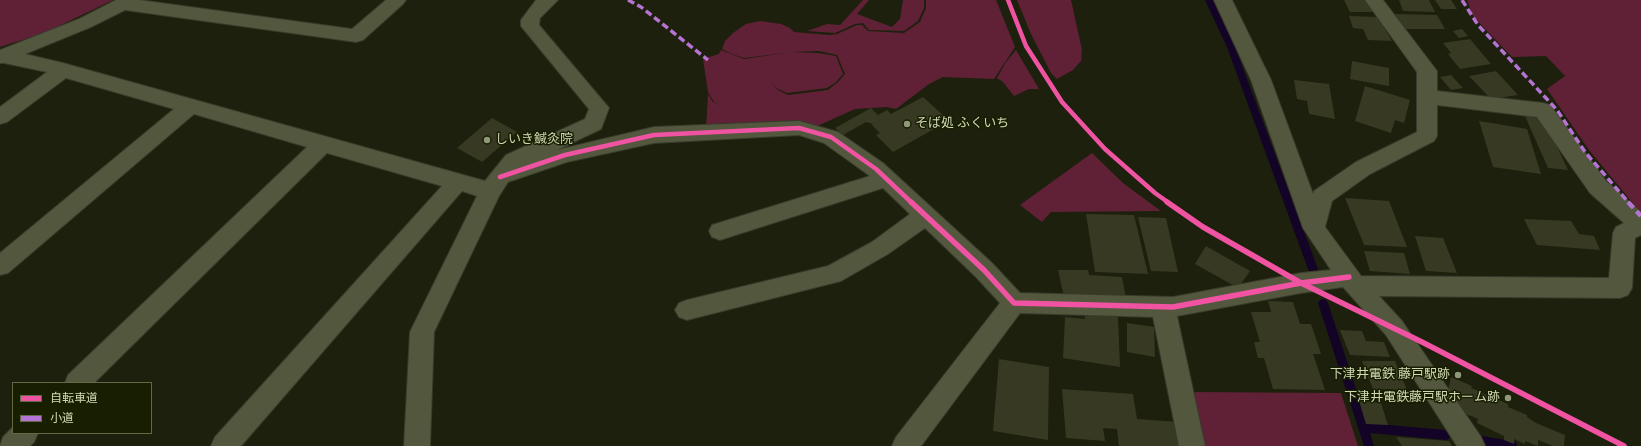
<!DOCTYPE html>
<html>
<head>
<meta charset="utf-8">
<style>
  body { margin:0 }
  #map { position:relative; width:1641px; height:446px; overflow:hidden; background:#1c200c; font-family:Spectral,"Noto Sans JP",serif }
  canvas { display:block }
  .legend { position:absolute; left:12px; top:382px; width:140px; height:52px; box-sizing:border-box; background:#181e00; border:1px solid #616949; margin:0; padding:5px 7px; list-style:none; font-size:12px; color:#cfd9b6 }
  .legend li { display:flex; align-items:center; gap:8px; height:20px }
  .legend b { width:20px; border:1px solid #616949 }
</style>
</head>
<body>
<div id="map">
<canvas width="1641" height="446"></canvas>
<ul class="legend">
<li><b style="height:5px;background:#f153a3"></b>自転車道</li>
<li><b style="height:5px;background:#b673d3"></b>小道</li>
</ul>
</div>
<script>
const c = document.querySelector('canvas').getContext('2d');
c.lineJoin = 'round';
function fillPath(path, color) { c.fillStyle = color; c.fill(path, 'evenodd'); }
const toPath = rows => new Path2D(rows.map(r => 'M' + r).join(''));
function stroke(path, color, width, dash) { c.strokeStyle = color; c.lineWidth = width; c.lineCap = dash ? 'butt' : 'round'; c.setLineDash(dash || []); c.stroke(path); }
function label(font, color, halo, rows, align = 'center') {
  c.font = font + ' Spectral,"Noto Sans JP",serif'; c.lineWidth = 3; c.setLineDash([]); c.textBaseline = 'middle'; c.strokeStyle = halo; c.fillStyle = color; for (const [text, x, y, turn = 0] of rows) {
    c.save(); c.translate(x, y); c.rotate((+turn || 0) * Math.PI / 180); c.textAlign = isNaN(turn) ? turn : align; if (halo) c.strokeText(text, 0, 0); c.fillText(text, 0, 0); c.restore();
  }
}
const green = toPath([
  [0,0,113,0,44,33,0,47],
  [863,0,869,0,857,14,892,27,900,19,903,0,924,0,924,8,918,21,904,31,869,30,863,23,855,24,835,33,807,31,827,24,840,25],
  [926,0,996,0,1015,47,994,79,943,77,929,84,896,109,887,107,855,109,815,127,706,129,708,94,713,102,724,107,714,102,708,92,703,59,719,54,721,50,744,59,792,52,818,53,836,56,843,74,836,82,827,88,787,93,778,89,771,83,778,90,788,95,828,90,838,82,845,74,837,55,819,51,792,52,744,58,732,54,722,49,725,41,733,33,746,24,760,21,781,24,790,28,794,32,829,35,837,34,857,25,862,25,868,31,904,33,920,22,926,8],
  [1017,0,1071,0,1082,50,1081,61,1073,70,1057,79,1051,73,1031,34],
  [1467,0,1641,0,1641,213,1589,150,1547,89,1565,76,1546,56,1512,57,1473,16],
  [1016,50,1039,89,1029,89,1014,96,1003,82,997,78,1006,62],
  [1092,153,1123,183,1161,211,1051,212,1042,222,1020,205],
  [1188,392,1341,393,1358,446,1201,446]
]);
const stream = toPath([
  [1205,0,1213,0,1235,47,1318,269,1316,272,1313,273,1310,272,1308,269,1227,47,1205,0],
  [1323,299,1326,300,1328,303,1367,423,1445,430,1449,431,1450,435,1449,439,1445,440,1370,433,1374,446,1364,446,1318,303,1320,300,1323,299],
  [1482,436,1512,441,1516,442,1517,446,1482,446,1478,445,1477,441,1478,437,1482,436]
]);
const building = toPath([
  [1344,0,1369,0,1375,12,1350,12],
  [1399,0,1429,0,1435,12,1403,11],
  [1435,0,1451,0,1457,9,1441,9],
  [1395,14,1437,15,1445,29,1404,29],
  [1349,16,1378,17,1392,41,1368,40,1363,29,1353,28],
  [1462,29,1468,36,1459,38,1453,31],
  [1470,39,1491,64,1460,69,1448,54,1451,53,1443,43],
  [1352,61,1389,68,1389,86,1350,79],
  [1496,71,1518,95,1491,99,1469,76],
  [1451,75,1463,88,1451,90,1440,77],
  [1294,80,1329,84,1335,119,1309,114,1307,101,1297,99],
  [1365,86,1410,100,1404,123,1395,120,1391,133,1355,121],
  [923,97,944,116,937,121,941,125,893,152,876,135,880,133,872,125,873,124,866,122,843,135,835,128,871,108,878,115,887,110,891,114],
  [1525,116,1544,119,1568,170,1548,168],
  [492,118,517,132,482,162,457,148],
  [1479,121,1527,129,1541,174,1493,167],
  [1345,198,1389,201,1407,247,1364,245],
  [1086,214,1134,215,1148,274,1095,272],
  [1138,217,1166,218,1178,272,1151,271],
  [1524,219,1571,221,1579,234,1594,236,1600,250,1537,245],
  [1415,236,1443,238,1457,273,1426,271],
  [1206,246,1250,271,1238,288,1195,264],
  [1364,251,1404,253,1410,274,1370,271],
  [1058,270,1088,270,1089,275,1122,277,1126,298,1064,297],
  [1268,301,1293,302,1300,324,1311,324,1321,354,1313,354,1325,390,1273,389,1264,358,1258,358,1254,342,1260,342,1251,312,1271,312],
  [1084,312,1118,317,1120,367,1063,358,1065,317,1085,319],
  [1127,323,1154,327,1155,357,1127,352],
  [1340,330,1362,331,1366,341,1384,342,1390,357,1350,355],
  [999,359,1049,367,1048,440,993,431],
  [1362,361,1395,361,1407,390,1373,389],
  [1451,377,1472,386,1471,388,1508,404,1508,407,1527,415,1527,417,1536,423,1565,435,1564,446,1553,446,1538,440,1538,446,1525,441,1525,444,1514,439,1514,444,1504,440,1504,436,1477,423,1478,419,1454,409,1456,399,1447,395],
  [1062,389,1133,394,1137,419,1178,422,1182,446,1119,446,1117,429,1103,428,1105,441,1066,438],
  [1359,401,1381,403,1388,425,1366,424],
  [1396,437,1449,441,1452,446,1402,446]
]);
const minor = toPath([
  [116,0,139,0,352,29,386,0,406,0,403,4,363,40,356,42,125,10,91,27,25,54,63,63,485,181,506,155,585,119,589,109,521,26,521,20,536,0,558,0,540,18,539,25,609,108,601,129,557,150,654,127,799,121,838,132,883,163,992,263,1020,293,1173,297,1301,273,1331,270,1303,228,1251,80,1214,0,1232,0,1271,80,1313,194,1314,191,1356,162,1417,132,1417,72,1365,0,1383,0,1437,71,1437,91,1543,103,1550,105,1606,181,1641,212,1641,235,1635,238,1632,288,1628,295,1620,298,1379,296,1402,321,1481,437,1485,446,1457,446,1386,335,1343,287,1301,293,1177,316,1205,446,1179,446,1153,317,1020,313,921,446,892,446,896,437,1000,303,976,277,925,228,888,254,841,281,687,320,679,317,675,310,679,303,687,300,828,266,872,242,910,214,883,188,720,240,712,237,709,231,712,225,870,176,824,143,799,135,654,143,567,162,508,182,499,196,434,332,430,446,404,446,410,332,477,196,462,191,241,446,211,446,215,437,442,186,327,153,94,383,65,383,68,375,307,147,194,114,8,273,0,275,0,253,174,109,66,78,7,122,0,124,0,107,47,72,4,63,0,63,0,50,79,19,116,0],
  [1437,105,1537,117,1590,193,1624,223,1616,227,1613,233,1609,278,1361,276,1325,227,1332,201,1370,174,1434,141,1437,136,1437,105],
  [13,427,13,433,38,433,34,442,30,446,0,446,3,437,13,427]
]);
const quietFar1 = toPath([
  [628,0,641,7,708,60],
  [1462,0,1478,25,1557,110,1585,152,1629,203]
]);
const quiet = toPath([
  [1628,202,1641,216]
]);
const cyclewayFar1 = toPath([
  [1008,0,1026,46,1062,102,1105,149,1155,193,1169,203],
  [500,177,565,155,654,135,799,128,831,137,876,169,912,203]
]);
const cycleway = toPath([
  [911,202,984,270,1014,303,1173,307,1301,283,1349,277],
  [1167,202,1203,227,1301,283,1422,342,1624,446]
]);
const markers = [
  [907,124,4,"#90987a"],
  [487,140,4,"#90987a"],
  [1458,375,4,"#90987a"],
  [1508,398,4,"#90987a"]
];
const poiNames = [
  ["そば処 ふくいち",915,124],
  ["しいき鍼灸院",495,140],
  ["下津井電鉄 藤戸駅跡",1450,375,"right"],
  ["下津井電鉄藤戸駅ホーム跡",1500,398,"right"]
];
fillPath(green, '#602137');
fillPath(stream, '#130327');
fillPath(building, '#383922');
stroke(minor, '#383b2b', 2);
fillPath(minor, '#52573e');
stroke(quietFar1, '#b673d3', 3.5, [7, 3.5]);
stroke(quiet, '#b673d3', 4.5, [8, 4.5]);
stroke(cyclewayFar1, '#f153a3', 4.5);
stroke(cycleway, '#f153a3', 5.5);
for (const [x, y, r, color] of markers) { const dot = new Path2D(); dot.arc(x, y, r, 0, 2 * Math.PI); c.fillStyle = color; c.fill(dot); stroke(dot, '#181e00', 1.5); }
label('13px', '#cfd9b6', '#181e00', poiNames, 'left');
</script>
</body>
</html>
